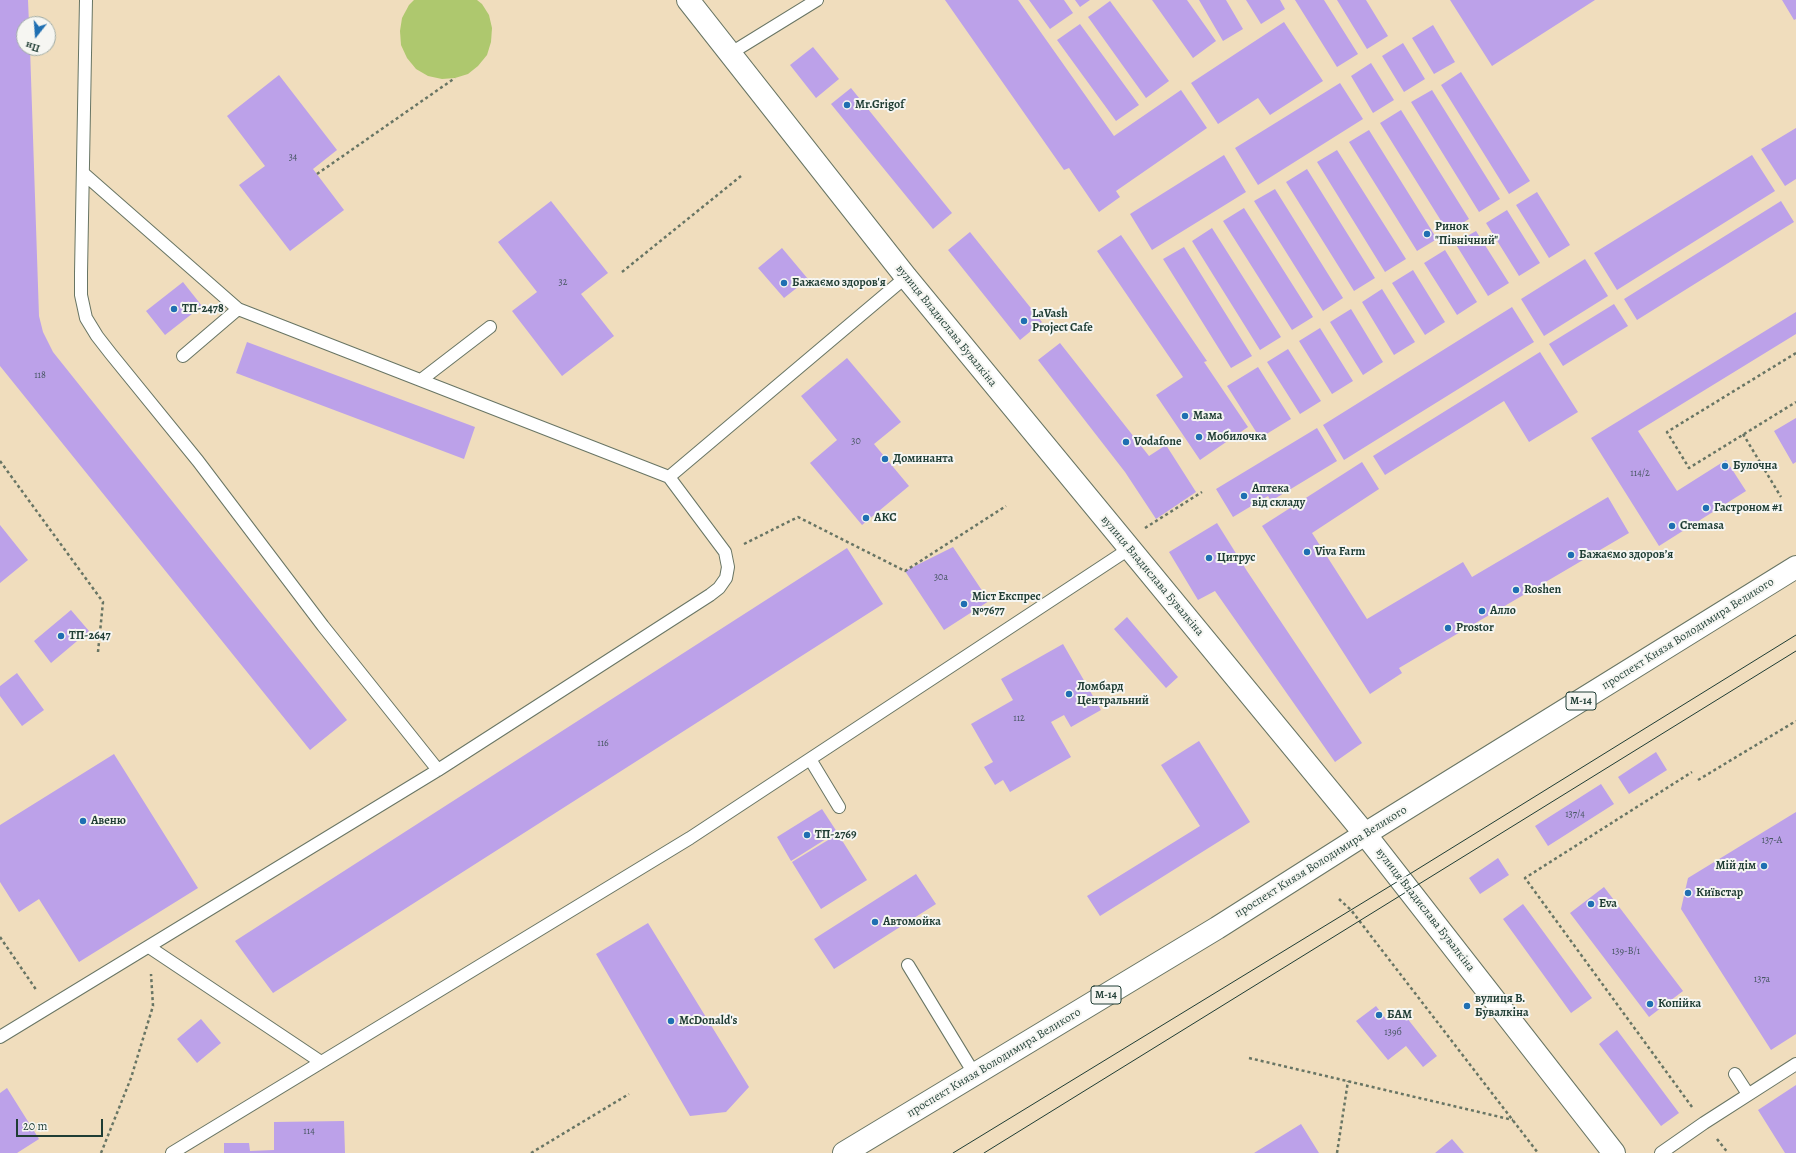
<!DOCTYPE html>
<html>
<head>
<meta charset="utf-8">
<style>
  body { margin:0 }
  #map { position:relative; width:1796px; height:1153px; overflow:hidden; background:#f0ddbd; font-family:Alegreya,serif }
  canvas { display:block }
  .north { position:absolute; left:16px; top:16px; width:40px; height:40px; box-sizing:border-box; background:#f6f6f2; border:1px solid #a0aca6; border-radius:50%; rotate:197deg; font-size:11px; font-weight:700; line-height:16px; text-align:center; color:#1f3d34 }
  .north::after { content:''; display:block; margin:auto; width:14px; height:18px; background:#1f6fb2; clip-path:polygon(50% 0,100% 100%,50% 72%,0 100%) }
  .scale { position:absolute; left:16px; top:1119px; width:87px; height:18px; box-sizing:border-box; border:2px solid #1f3d34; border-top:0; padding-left:5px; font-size:12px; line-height:14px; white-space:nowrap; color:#1f3d34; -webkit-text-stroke:3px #f6f6f2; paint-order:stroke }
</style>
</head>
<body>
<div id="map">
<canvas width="1796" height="1153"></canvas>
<div class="north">Пн</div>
<div class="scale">20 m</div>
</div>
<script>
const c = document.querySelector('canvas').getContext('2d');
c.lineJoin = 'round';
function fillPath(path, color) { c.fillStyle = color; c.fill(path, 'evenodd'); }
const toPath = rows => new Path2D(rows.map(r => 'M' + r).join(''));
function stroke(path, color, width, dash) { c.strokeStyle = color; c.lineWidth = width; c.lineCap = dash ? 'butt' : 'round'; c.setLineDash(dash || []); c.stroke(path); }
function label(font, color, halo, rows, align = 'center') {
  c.font = font + ' Alegreya,serif'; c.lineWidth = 4; c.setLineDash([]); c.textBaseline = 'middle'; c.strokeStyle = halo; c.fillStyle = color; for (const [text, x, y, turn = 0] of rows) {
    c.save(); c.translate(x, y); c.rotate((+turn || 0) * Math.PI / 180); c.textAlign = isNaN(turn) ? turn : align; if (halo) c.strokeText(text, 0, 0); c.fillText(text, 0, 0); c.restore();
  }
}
const green = toPath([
  [414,0,477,0,482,4,489,15,492,28,491,42,487,55,478,66,468,74,455,78,442,79,428,76,416,69,407,58,401,45,400,31,402,18,409,5]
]);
const building = toPath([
  [0,0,28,0,29,24,24,24,24,48,30,48,39,316,43,332,53,352,347,720,310,750,0,366],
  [945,0,1018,0,1114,136,1181,90,1207,128,1116,191,1120,197,1099,212,1069,168,1064,170],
  [1029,0,1064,0,1073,13,1050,29],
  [1075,0,1090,0,1080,7],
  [1152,0,1187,0,1216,41,1193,58],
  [1199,0,1226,0,1243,29,1223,41],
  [1246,0,1280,0,1285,9,1261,24],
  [1295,0,1324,0,1358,54,1337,67],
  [1337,0,1366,0,1388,36,1367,49],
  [1450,0,1595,0,1492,66],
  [1782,0,1796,0,1796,19,1794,20],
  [1110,1,1169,81,1146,98,1088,17],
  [1284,22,1323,81,1270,115,1258,98,1218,124,1191,83],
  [1080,24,1139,105,1116,121,1057,40],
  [1433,25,1455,62,1434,74,1412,38],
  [1403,43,1425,79,1404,92,1382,56],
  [813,47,839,79,816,98,790,65],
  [1371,63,1394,100,1373,113,1351,76],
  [1461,72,1530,181,1509,194,1441,85],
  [279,75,337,150,313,169,344,210,290,251,239,185,265,166,227,116],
  [1340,83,1363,119,1258,185,1235,148],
  [851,88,952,213,933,229,831,104],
  [1432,90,1500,199,1479,212,1411,102],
  [1401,110,1469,219,1448,232,1380,123],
  [1796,128,1796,179,1785,186,1761,149],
  [1369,130,1437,239,1417,251,1349,142],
  [1337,150,1406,259,1385,272,1317,162],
  [1224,155,1246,192,1152,250,1130,214],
  [1752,155,1775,191,1617,290,1594,253],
  [1307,169,1375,278,1354,291,1286,182],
  [1275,189,1343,298,1323,311,1254,201],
  [1537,192,1570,245,1549,258,1516,205],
  [551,201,608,273,581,294,614,336,562,376,512,311,537,292,498,242],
  [1781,201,1794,222,1637,320,1624,299],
  [1244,208,1313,317,1292,330,1223,221],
  [1507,210,1540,263,1519,276,1486,223],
  [1212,228,1281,337,1260,350,1192,241],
  [1476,231,1509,283,1488,296,1455,243],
  [970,232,1042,322,1020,340,948,250],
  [1121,235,1207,361,1204,362,1248,427,1200,460,1156,395,1183,377,1097,251],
  [1184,247,1252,356,1231,368,1163,259],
  [782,248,808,279,784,298,758,268],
  [1445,250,1477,302,1457,315,1424,263],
  [1585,259,1608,296,1544,336,1521,299],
  [1413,270,1445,322,1425,335,1392,283],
  [183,282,202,306,165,335,146,311],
  [1382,289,1415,342,1394,355,1362,302],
  [1614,304,1628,326,1563,366,1549,344],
  [1512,307,1534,342,1344,460,1323,425],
  [1351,309,1383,362,1363,375,1330,322],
  [1796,312,1796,334,1638,431,1677,491,1726,460,1746,491,1659,546,1591,438],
  [1320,328,1353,381,1332,394,1299,341],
  [247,342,475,427,464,459,236,373],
  [1060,343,1149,456,1166,445,1196,492,1156,519,1125,472,1038,360],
  [1288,349,1321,401,1300,414,1267,362],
  [1540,352,1578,412,1529,442,1504,401,1385,475,1373,456],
  [847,358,901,422,874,444,909,486,862,525,810,463,837,440,801,396],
  [1258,367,1291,419,1260,438,1227,386],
  [1796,418,1796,462,1793,464,1774,431],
  [1317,428,1337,461,1271,501,1268,496,1233,517,1216,489],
  [1362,462,1379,489,1312,533,1367,619,1463,562,1472,577,1608,497,1629,533,1399,668,1402,673,1370,694,1262,526],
  [1217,523,1247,571,1362,743,1335,762,1215,591,1198,600,1169,552],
  [0,525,28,560,0,583],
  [953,547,989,601,944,630,905,571],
  [847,548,883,604,273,993,235,941],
  [71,610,89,631,51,663,34,641],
  [1127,617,1178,677,1166,688,1114,629],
  [1063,644,1101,710,1071,727,1064,715,1051,722,1071,757,1010,792,1003,780,995,785,984,767,993,762,971,724,1013,700,1001,679],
  [17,673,44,710,22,726,0,696,0,686],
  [1199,741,1250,822,1100,916,1087,896,1200,826,1161,765],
  [1656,752,1667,770,1629,794,1618,777],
  [114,754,198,888,79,962,39,899,19,912,0,882,0,825],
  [1601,784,1614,804,1548,846,1535,826],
  [822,809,837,832,791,861,777,837],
  [1796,812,1796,1034,1771,1050,1681,909,1688,878],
  [838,834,867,880,821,909,792,862],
  [1498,858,1509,875,1480,894,1469,878],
  [916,874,936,904,834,969,814,939],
  [1604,887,1683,991,1649,1017,1570,913],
  [1523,904,1592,998,1571,1013,1503,919],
  [648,923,749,1087,726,1112,690,1116,596,954],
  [1376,1006,1386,1019,1399,1008,1437,1056,1423,1067,1406,1046,1388,1060,1356,1021],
  [201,1019,221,1043,197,1063,177,1039],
  [1617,1030,1679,1113,1661,1126,1599,1044],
  [1796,1085,1796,1153,1785,1153,1758,1110],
  [7,1088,39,1139,17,1153,0,1153,0,1093],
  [344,1121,345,1153,224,1153,224,1143,249,1143,250,1151,274,1150,274,1122],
  [1301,1124,1319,1153,1254,1153],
  [1452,1139,1464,1153,1435,1153]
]);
const path = toPath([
  [317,174,455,78],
  [622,272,741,176],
  [1796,353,1667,432,1689,468,1796,402],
  [1743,434,1781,497],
  [0,461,103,602,98,652],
  [1145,528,1202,492],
  [744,544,798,517,905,571,1006,506],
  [1698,780,1796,721],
  [1339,899,1351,910,1538,1153],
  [0,937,37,991],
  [1249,1058,1513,1120],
  [1692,1107,1525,878,1692,772],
  [1717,1139,1728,1153],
  [101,1153,131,1078,153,1006,151,974],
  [531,1153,629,1094],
  [1337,1153,1348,1081]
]);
const service = toPath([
  [86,0,81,273,81,295,86,318,97,336,111,354,198,461,323,626,438,770],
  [731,53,817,0],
  [183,356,238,309],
  [421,380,490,327],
  [669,477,906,277],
  [810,759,839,807],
  [149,947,321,1062],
  [908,965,975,1075],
  [0,1037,438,770,710,595,719,588,726,578,728,567,725,552,669,477,238,309,83,173],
  [1735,1074,1748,1094],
  [172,1153,690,838,1129,549],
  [1661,1153,1704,1123,1796,1064]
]);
const tertiary = toPath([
  [688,0,906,277,1365,834,1614,1153]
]);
const trunk = toPath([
  [844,1153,1217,928,1365,834,1796,567]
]);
const tram = toPath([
  [953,1153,1400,880,1796,635],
  [984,1153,1796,651]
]);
const markers = [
  [847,105,4,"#1f6fb2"],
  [1427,234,4,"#1f6fb2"],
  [784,283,4,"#1f6fb2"],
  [174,309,4,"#1f6fb2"],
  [1024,321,4,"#1f6fb2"],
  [1185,416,4,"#1f6fb2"],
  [1199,437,4,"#1f6fb2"],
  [1126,442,4,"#1f6fb2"],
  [885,459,4,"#1f6fb2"],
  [1725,466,4,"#1f6fb2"],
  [1244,496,4,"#1f6fb2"],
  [1706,508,4,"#1f6fb2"],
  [866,518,4,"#1f6fb2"],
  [1672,526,4,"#1f6fb2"],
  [1307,552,4,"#1f6fb2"],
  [1571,555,4,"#1f6fb2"],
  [1209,558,4,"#1f6fb2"],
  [1516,590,4,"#1f6fb2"],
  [964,604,4,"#1f6fb2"],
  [1482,611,4,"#1f6fb2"],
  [1448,628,4,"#1f6fb2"],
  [61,636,4,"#1f6fb2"],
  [1069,694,4,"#1f6fb2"],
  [83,821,4,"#1f6fb2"],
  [807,835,4,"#1f6fb2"],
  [1764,866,4,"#1f6fb2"],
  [1688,893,4,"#1f6fb2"],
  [1591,904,4,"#1f6fb2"],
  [875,922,4,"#1f6fb2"],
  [1650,1004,4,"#1f6fb2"],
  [1467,1006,4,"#1f6fb2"],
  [1379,1015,4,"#1f6fb2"],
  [671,1021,4,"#1f6fb2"]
];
const numberNames = [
  ["34",293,158],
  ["32",563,283],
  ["118",40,376],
  ["30",856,442],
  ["114/2",1640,474],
  ["30а",941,578],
  ["112",1019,719],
  ["116",603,744],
  ["137/4",1575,815],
  ["137-А",1772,841],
  ["139-В/1",1626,952],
  ["137а",1762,980],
  ["139б",1393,1033],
  ["114",309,1132]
];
const shields = [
  [1581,701,30],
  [1106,995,30]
];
const shieldNames = [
  ["М-14",1581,701],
  ["М-14",1106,995]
];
const poiNames = [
  ["Mr.Grigof",855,105],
  ["Ринок",1435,227],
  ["\"Північний\"",1435,241],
  ["Бажаємо здоров'я",792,283],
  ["ТП-2478",182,309],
  ["LaVash",1032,314],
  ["Project Cafe",1032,328],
  ["Мама",1193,416],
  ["Мобилочка",1207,437],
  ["Vodafone",1134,442],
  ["Доминанта",893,459],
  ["Булочна",1733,466],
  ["Аптека",1252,489],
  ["від складу",1252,503],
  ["Гастроном #1",1714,508],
  ["АКС",874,518],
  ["Cremasa",1680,526],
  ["Viva Farm",1315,552],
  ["Бажаємо здоровʼя",1579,555],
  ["Цитрус",1217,558],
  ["Roshen",1524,590],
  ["Міст Експрес",972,597],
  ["№7677",972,611],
  ["Алло",1490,611],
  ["Prostor",1456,628],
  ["ТП-2647",69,636],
  ["Ломбард",1077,687],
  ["Центральний",1077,701],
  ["Авеню",91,821],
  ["ТП-2769",815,835],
  ["Мій дім",1756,866,"right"],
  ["Київстар",1696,893],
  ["Eva",1599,904],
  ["Автомойка",883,922],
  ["вулиця В.",1475,999],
  ["Бувалкіна",1475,1013],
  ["Копійка",1658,1004],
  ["БАМ",1387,1015],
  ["McDonald's",679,1021]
];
const streetNames = [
  ["вулиця Владислава Бувалкіна",946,326,51],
  ["вулиця Владислава Бувалкіна",1152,576,50],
  ["проспект Князя Володимира Великого",1688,634,-32],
  ["проспект Князя Володимира Великого",1321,862,-32],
  ["вулиця Владислава Бувалкіна",1425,910,52],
  ["проспект Князя Володимира Великого",994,1063,-31]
];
fillPath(green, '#aec86e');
fillPath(building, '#bca1e9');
stroke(service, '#687564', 14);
stroke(tertiary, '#687564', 24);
stroke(trunk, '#687564', 24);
stroke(path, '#687564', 2.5, [3, 3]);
stroke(service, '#fff', 12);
stroke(tertiary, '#fff', 22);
stroke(trunk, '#fff', 22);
stroke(tram, '#1f3d34', 1);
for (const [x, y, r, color] of markers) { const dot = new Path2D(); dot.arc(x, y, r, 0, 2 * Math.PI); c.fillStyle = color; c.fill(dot); stroke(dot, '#f6f6f2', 1.5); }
label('10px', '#465661', null, numberNames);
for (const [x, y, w] of shields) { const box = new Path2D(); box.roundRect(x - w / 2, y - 9, w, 18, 3); c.fillStyle = '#f6f6f2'; c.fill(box); stroke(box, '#1f3d34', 1); }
label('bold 11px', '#1f3d34', null, shieldNames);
label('bold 12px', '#1f3d34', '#f6f6f2', poiNames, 'left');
label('12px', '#1f3d34', '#f6f6f2', streetNames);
</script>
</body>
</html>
